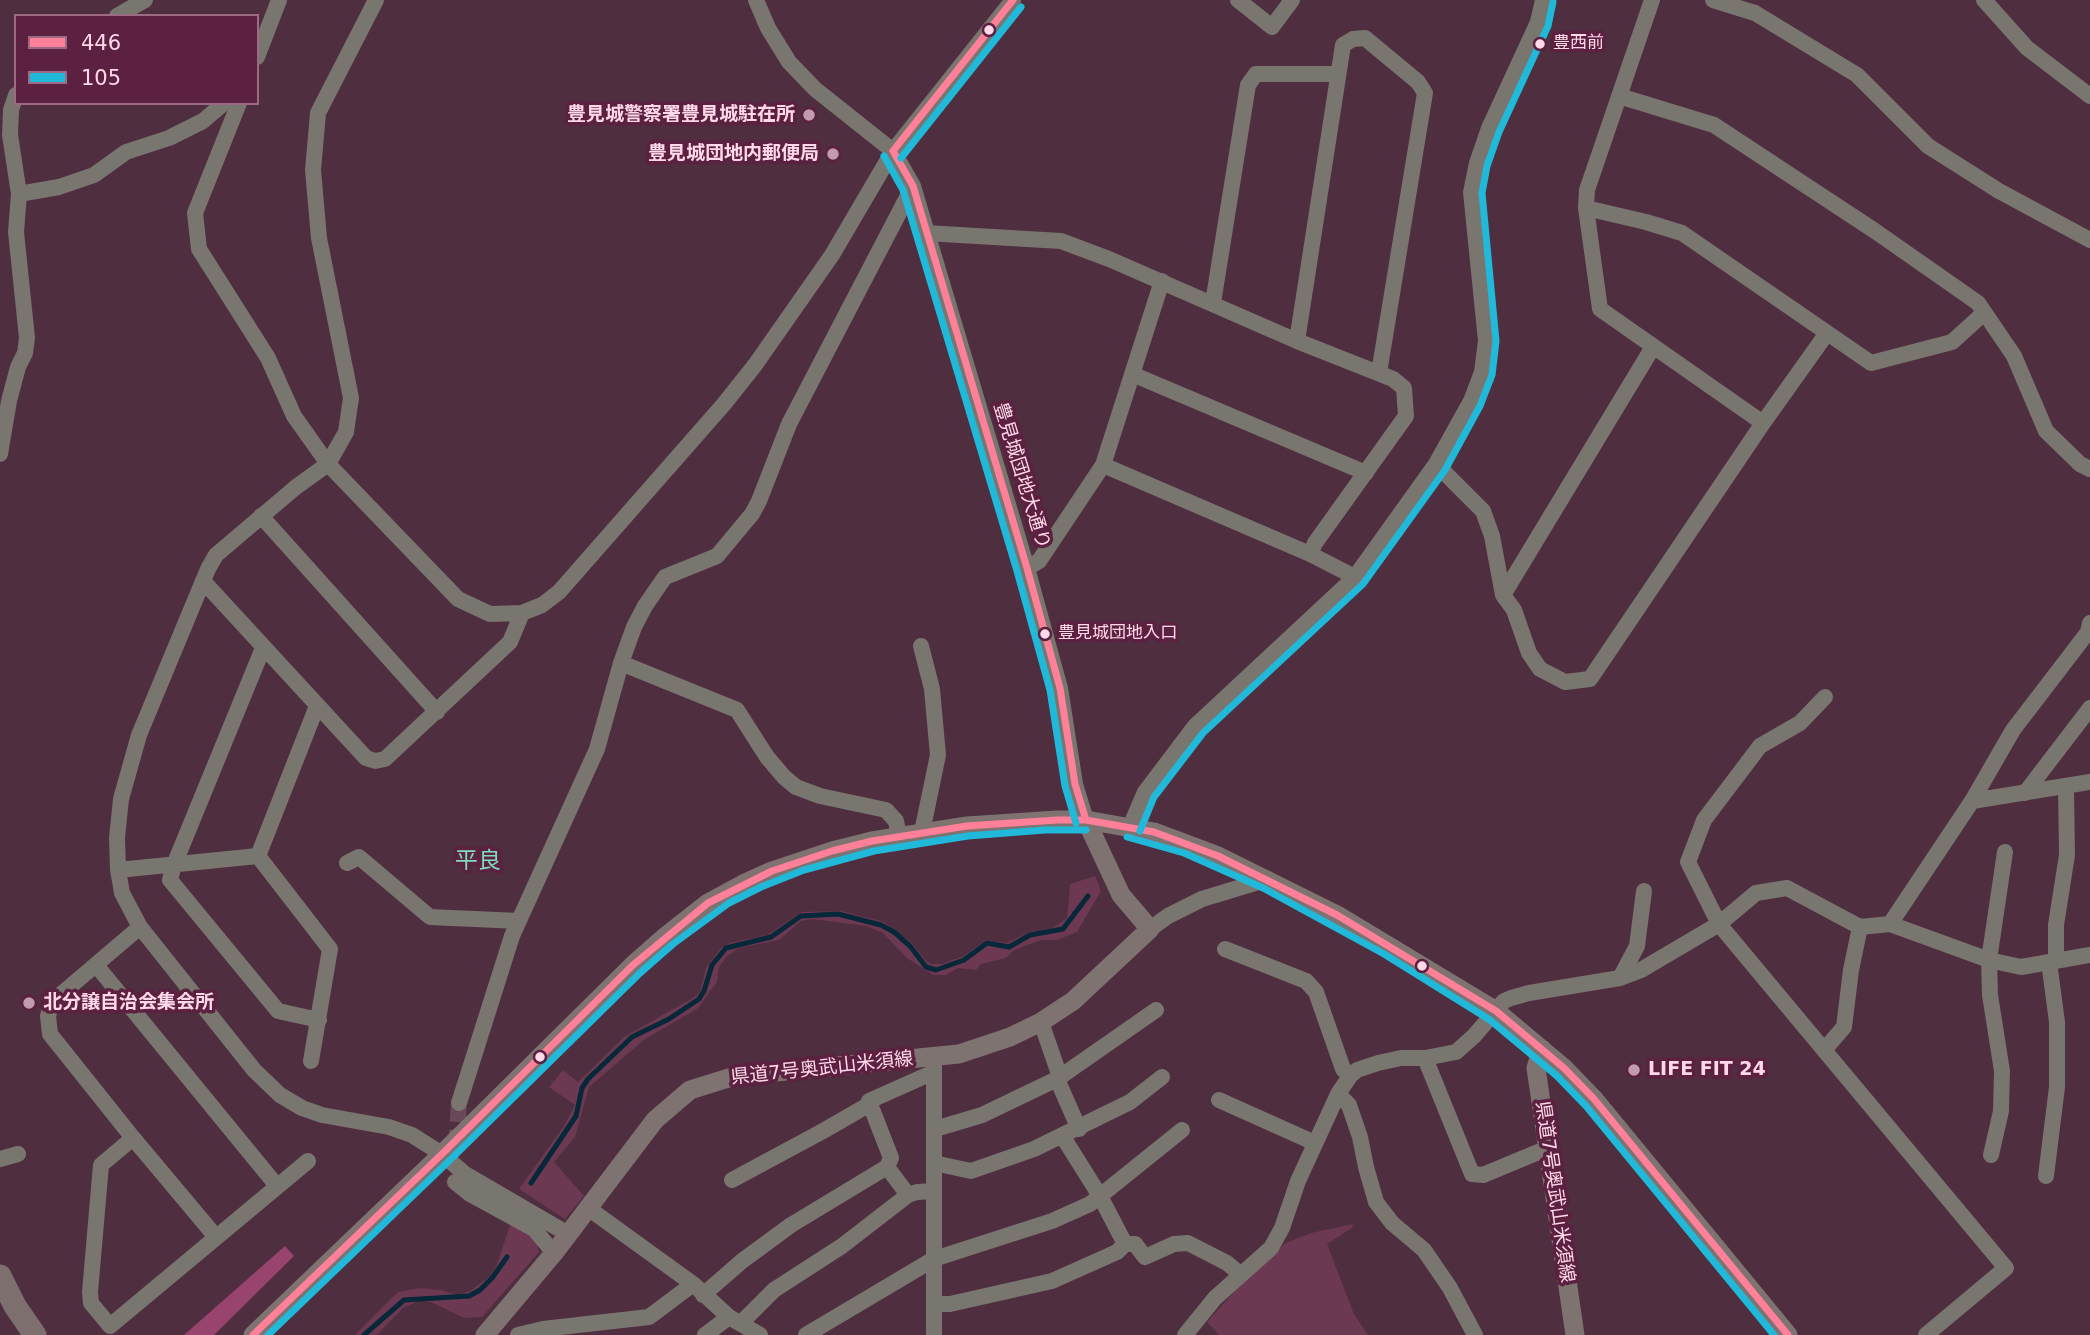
<!DOCTYPE html>
<html>
<head>
<meta charset="utf-8">
<style>
  body { margin:0 }
  #map { position:relative; width:2090px; height:1335px; overflow:hidden; background:#4e2e3f; font-family:"DejaVu Sans",sans-serif }
  canvas { display:block }
  .legend { position:absolute; left:14px; top:14px; width:245px; height:91px; box-sizing:border-box; background:#5c2040; border:2px solid #9d6a84; margin:0; padding:9px 12px; list-style:none; font-size:21px; color:#ffd8e9 }
  .legend li { display:flex; align-items:center; gap:14px; height:35px }
  .legend b { width:35px; border:2px solid #9d6a84 }
</style>
</head>
<body>
<div id="map">
<canvas width="2090" height="1335"></canvas>
<ul class="legend">
<li><b style="height:9px;background:#ff8098"></b>446</li>
<li><b style="height:9px;background:#20b9da"></b>105</li>
</ul>
</div>
<script>
const c = document.querySelector('canvas').getContext('2d');
c.lineJoin = 'round';
function fillPath(path, color) { c.fillStyle = color; c.fill(path, 'evenodd'); }
const toPath = rows => new Path2D(rows.map(r => 'M' + r).join(''));
function stroke(path, color, width, dash) { c.strokeStyle = color; c.lineWidth = width; c.lineCap = dash ? 'butt' : 'round'; c.setLineDash(dash || []); c.stroke(path); }
function label(font, color, halo, rows, align = 'center') {
  c.font = font + ' "DejaVu Sans","Noto Sans JP",sans-serif'; c.lineWidth = 7; c.setLineDash([]); c.textBaseline = 'middle'; c.strokeStyle = halo; c.fillStyle = color; for (const [text, x, y, turn = 0] of rows) {
    c.save(); c.translate(x, y); c.rotate((+turn || 0) * Math.PI / 180); c.textAlign = isNaN(turn) ? turn : align; if (halo) c.strokeText(text, 0, 0); c.fillText(text, 0, 0); c.restore();
  }
}
const green = toPath([
  [1095,876,1101,891,1077,932,1057,940,1041,940,1014,950,1006,958,981,964,976,970,958,968,946,975,933,975,907,958,883,933,867,926,812,919,801,921,779,940,739,948,726,957,719,967,717,982,697,1009,645,1039,589,1087,575,1137,554,1162,584,1196,565,1219,519,1189,564,1126,575,1105,549,1087,563,1070,578,1082,624,1037,693,998,700,992,706,968,721,948,730,943,767,935,802,912,841,911,884,922,911,942,926,961,932,964,942,964,964,956,986,940,1007,943,1029,932,1053,928,1067,918,1070,884],
  [511,1222,536,1240,539,1252,482,1317,464,1318,431,1302,420,1301,404,1307,377,1335,355,1335,398,1292,420,1288,441,1290,457,1295,470,1291,489,1277,496,1267],
  [1353,1224,1352,1228,1327,1244,1354,1314,1368,1335,1219,1335,1207,1322,1243,1282,1286,1243,1311,1233]
]);
const forest = toPath([
  [285,1246,294,1256,214,1335,184,1335]
]);
const stream = toPath([
  [531,1183,576,1116,582,1088,588,1079,632,1037,669,1019,699,999,704,991,712,965,726,948,771,937,801,916,838,914,881,925,894,932,910,946,926,967,936,970,964,960,987,943,1009,947,1030,935,1063,929,1088,896],
  [364,1335,404,1300,469,1296,480,1290,492,1278,507,1257]
]);
const minorTunnel = toPath([
  [456,1146,459,1103]
]);
const minor = toPath([
  [376,0,318,113,313,170,319,238,351,398,346,432,328,464,296,487,216,555,208,569,139,735,121,799,117,838,118,870,122,893,140,927,254,1070,280,1095,302,1108,322,1115,389,1127,412,1135,442,1154,465,1174,568,1234],
  [756,0,768,28,789,62,815,89,893,151,913,186,1027,568,1060,688,1075,784,1086,820],
  [1238,0,1272,27,1292,0],
  [1652,0,1587,190,1586,208,1600,309,1763,423],
  [1713,0,1755,13,1857,75,1928,146,1999,191,2090,240],
  [1984,0,2027,48,2090,96],
  [117,16,145,0],
  [257,57,279,0],
  [1619,96,1714,125,1875,231,1978,303,2014,356,2046,431,2080,464,2090,469],
  [239,103,195,213,199,249,268,358,294,416,328,464,458,599,490,614,522,613,542,605,559,592,724,404,755,365,832,255,893,151,1013,0],
  [19,194,59,187,94,175,126,152,169,138,203,121,224,103],
  [1586,208,1646,222,1682,233,1871,363,1952,342,1984,313],
  [926,233,1061,241,1109,259,1297,341,1393,379,1404,388,1406,416,1315,543,1310,554],
  [1213,303,1248,85,1256,74,1338,74],
  [1297,341,1343,45,1353,39,1365,38,1418,82,1425,93,1379,373],
  [1132,374,1366,473],
  [0,454,9,401,18,367,25,353,27,338,16,232,19,194,10,135,11,110,16,95],
  [1436,464,1483,511,1492,536,1503,595,1653,347],
  [1103,465,1310,554,1355,577],
  [261,516,437,712],
  [1027,568,1039,561,1103,465,1162,281],
  [203,581,366,758,375,761,385,759,510,642,522,613],
  [1503,595,1514,610,1529,653,1540,669,1565,682,1590,679,1763,423,1827,333],
  [921,646,932,689,938,755,922,832],
  [263,648,174,865,170,880,278,1011,319,1020],
  [621,663,737,710,767,757,784,777,796,787,820,796,886,810,896,821,899,836],
  [1825,697,1800,723,1760,746,1704,820,1688,862,1719,924,2006,1268,1926,1335],
  [2025,793,2090,708],
  [1972,801,2090,782],
  [1130,827,1145,792,1195,726,1355,577,1436,464,1471,401,1482,372,1486,341,1471,192,1477,163,1489,128,1538,22,1543,0],
  [258,856,317,706],
  [347,863,359,857,430,917,519,921],
  [118,870,258,856,330,949,311,1061],
  [1890,924,1972,801,2013,730,2088,632,2090,623],
  [140,927,52,1002,48,1016,50,1034,133,1138,101,1165,90,1292,91,1303,110,1326,308,1161],
  [1150,929,1168,916,1202,899,1268,879],
  [1225,949,1306,981,1316,992,1343,1069,1350,1076],
  [2056,961,2056,925,2067,855,2066,787],
  [96,965,277,1186],
  [1620,978,1637,946,1644,891],
  [1041,1022,1060,1077],
  [1825,1049,1844,1027,1851,970,1860,927],
  [934,1058,934,1335],
  [1425,1058,1472,1174,1483,1175,1548,1148],
  [1057,1079,1079,1129],
  [1338,1094,1349,1105,1360,1137,1366,1167,1376,1202,1392,1223,1424,1250,1450,1288,1475,1335],
  [1219,1100,1315,1143],
  [459,1103,512,936,597,749,621,663,634,627,645,606,665,577,717,556,752,514,759,501,789,424,913,186],
  [870,1104,891,1158,887,1167],
  [935,1129,982,1115,1057,1079,1156,1010],
  [133,1138,216,1237],
  [1991,1155,2001,1111,2002,1071,1990,995,1989,960,2005,852],
  [0,1159,18,1154],
  [934,1163,971,1171,1034,1149,1130,1102,1162,1077],
  [2046,1176,2057,1087,2057,1022,2049,962],
  [732,1180,823,1131,870,1104,869,1101,934,1072],
  [455,1182,470,1194,534,1229,554,1253],
  [588,1208,693,1284,729,1317,760,1335],
  [1125,1244,1135,1244,1145,1257,1174,1244,1188,1243,1227,1263,1240,1274],
  [703,1295,742,1261,791,1225,887,1167,908,1195],
  [935,1304,950,1304,1052,1281,1117,1252,1125,1244,1100,1196,1063,1137],
  [741,1323,774,1290,842,1246,908,1195,917,1192,934,1191],
  [518,1335,543,1329,649,1317,693,1284],
  [705,1335,729,1317],
  [806,1335,934,1259,1052,1221,1090,1204,1182,1130],
  [1185,1335,1215,1298,1271,1248,1282,1228,1298,1181,1338,1094,1350,1076,1357,1070,1378,1063,1401,1058,1425,1058,1456,1052,1474,1036,1504,1001,1511,998,1529,993,1620,978,1641,970,1719,924,1756,893,1787,888,1860,927,1890,924,1989,960,2021,967,2090,955]
]);
const major = toPath([
  [1542,1049,1536,1068,1575,1335],
  [253,1335,442,1154,633,965,666,936,708,903,743,884,772,871,832,851,872,841,967,826,1057,820,1086,820,1154,832,1218,856,1337,915,1496,1011,1564,1068,1594,1099,1788,1335],
  [485,1335,554,1253,655,1120,690,1090,735,1076,959,1054,1010,1037,1041,1022,1073,1001,1150,929,1121,895,1086,820]
]);
const highway = toPath([
  [0,1276,15,1306,35,1335]
]);
const bus1 = toPath([
  [893,151,913,186,1027,568,1060,688,1075,784,1086,820],
  [893,151,1013,0],
  [253,1335,442,1154,633,965,708,903,772,871,832,851,872,841,967,826,1057,820,1086,820,1154,832,1218,856,1337,915,1496,1011,1564,1068,1594,1099,1788,1335]
]);
const bus2 = toPath([
  [884,156,903,190,1017,571,1050,690,1065,786,1076,823],
  [901,158,1021,7],
  [1140,831,1154,797,1203,733,1363,584,1445,470,1480,406,1492,375,1496,341,1482,193,1487,166,1499,132,1548,26,1553,2],
  [1127,837,1184,853,1263,888,1384,954,1490,1020,1557,1076,1586,1106,1774,1335],
  [268,1335,449,1161,640,973,673,944,729,903,761,887,804,870,874,851,968,836,1045,830,1086,830]
]);
const markers = [
  [989,30,6,"#ffd8e9"],
  [1540,44,6,"#ffd8e9"],
  [809,115,7,"#c19cae"],
  [833,154,7,"#c19cae"],
  [1045,634,6,"#ffd8e9"],
  [1422,966,6,"#ffd8e9"],
  [29,1003,7,"#c19cae"],
  [540,1057,6,"#ffd8e9"],
  [1634,1070,7,"#c19cae"]
];
const busNames = [
  ["豊西前",1553,44],
  ["豊見城団地入口",1058,634]
];
const poiNames = [
  ["豊見城警察署豊見城駐在所",795,115],
  ["豊見城団地内郵便局",819,154],
  ["北分譲自治会集会所",43,1003,"left"],
  ["LIFE FIT 24",1648,1070,"left"]
];
const streetNames = [
  ["豊見城団地大通り",1021,476,73],
  ["県道7号奥武山米須線",822,1069,-6],
  ["県道7号奥武山米須線",1554,1192,82]
];
const quarterNames = [
  ["平良",478,862]
];
fillPath(green, '#6c3852');
fillPath(forest, '#98446f');
stroke(stream, '#072839', 5);
stroke(minorTunnel, '#694858', 16, [16, 8]);
stroke(minor, '#79756f', 16);
stroke(major, '#7e7370', 19);
stroke(highway, '#7d6f6e', 23);
stroke(bus1, '#ff8098', 7);
stroke(bus2, '#20b9da', 7);
for (const [x, y, r, color] of markers) { const dot = new Path2D(); dot.arc(x, y, r, 0, 2 * Math.PI); c.fillStyle = color; c.fill(dot); stroke(dot, '#5c2040', 2.5); }
label('17px', '#ffd8e9', '#5c2040', busNames, 'left');
label('bold 19px', '#ffd8e9', '#5c2040', poiNames, 'right');
label('19px', '#ffd8e9', '#5c2040', streetNames);
label('23px', '#7fdcbd', '#5c2040', quarterNames);
</script>
</body>
</html>
